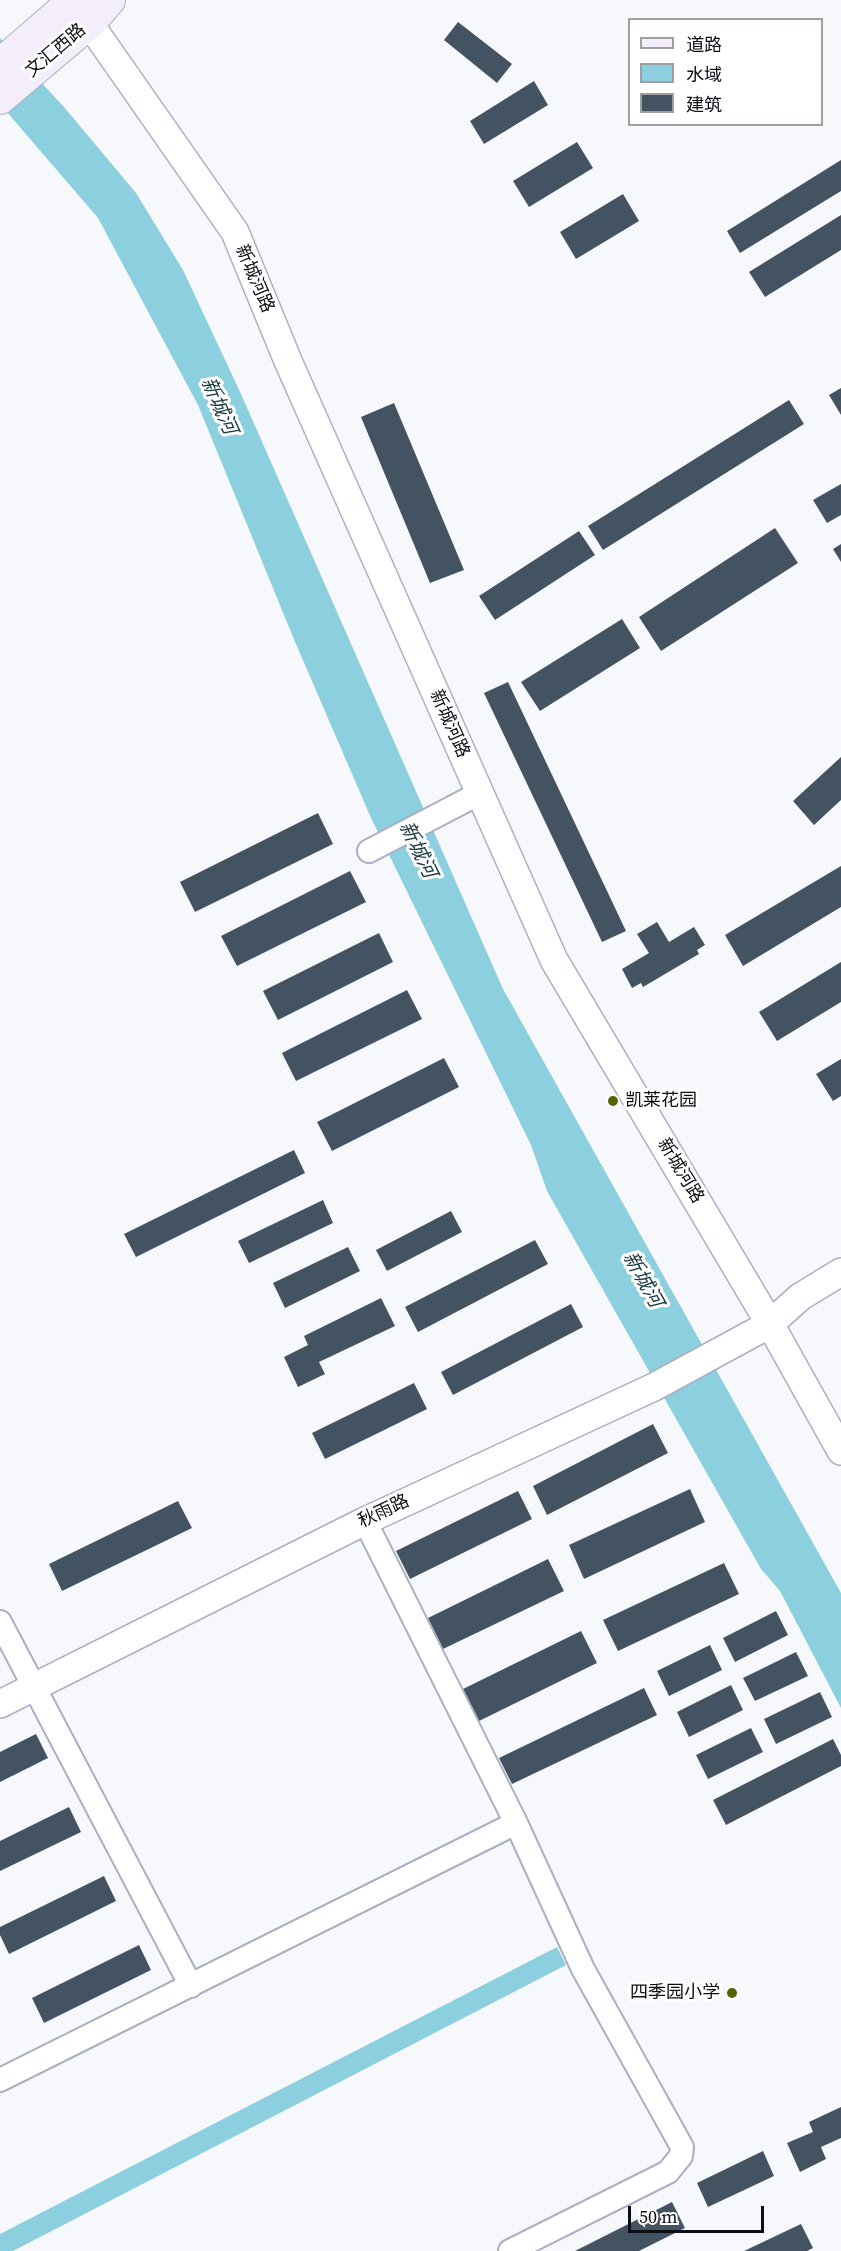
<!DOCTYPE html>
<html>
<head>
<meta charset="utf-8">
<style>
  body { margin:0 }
  #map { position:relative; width:841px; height:2251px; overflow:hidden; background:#f7f8fc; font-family:"Source Serif 4","Noto Sans SC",serif }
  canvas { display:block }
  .legend { position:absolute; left:628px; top:18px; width:195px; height:108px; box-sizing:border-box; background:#fff; border:2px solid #9e9fa1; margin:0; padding:8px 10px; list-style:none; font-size:18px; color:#0d0e15 }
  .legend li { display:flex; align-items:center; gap:12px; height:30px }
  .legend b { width:30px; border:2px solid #9e9fa1 }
  .scale { position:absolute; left:628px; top:2206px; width:136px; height:27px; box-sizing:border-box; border:3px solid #0d0e15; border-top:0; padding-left:8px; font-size:18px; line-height:21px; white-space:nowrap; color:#0d0e15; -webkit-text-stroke:4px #fff; paint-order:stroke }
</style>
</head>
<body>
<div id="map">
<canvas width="841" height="2251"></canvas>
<ul class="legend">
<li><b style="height:8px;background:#f4edfc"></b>道路</li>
<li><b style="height:16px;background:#8ccfde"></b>水域</li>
<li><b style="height:16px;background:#435361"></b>建筑</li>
</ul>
<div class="scale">50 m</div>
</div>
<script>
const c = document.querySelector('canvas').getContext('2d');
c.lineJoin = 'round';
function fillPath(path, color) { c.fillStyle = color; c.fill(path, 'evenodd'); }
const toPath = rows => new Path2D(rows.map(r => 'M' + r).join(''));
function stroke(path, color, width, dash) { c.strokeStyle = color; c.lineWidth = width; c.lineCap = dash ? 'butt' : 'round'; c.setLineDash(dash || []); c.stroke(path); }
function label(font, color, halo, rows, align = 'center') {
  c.font = font + ' "Source Serif 4","Noto Sans SC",serif'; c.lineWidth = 6; c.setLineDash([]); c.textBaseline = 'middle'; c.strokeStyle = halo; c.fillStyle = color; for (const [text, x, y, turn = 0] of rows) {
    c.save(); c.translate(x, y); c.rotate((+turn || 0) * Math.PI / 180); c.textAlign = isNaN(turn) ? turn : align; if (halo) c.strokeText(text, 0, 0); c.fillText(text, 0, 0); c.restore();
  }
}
const water = toPath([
  [0,38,64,107,136,193,183,270,241,394,503,989,841,1593,841,1708,780,1591,761,1569,547,1191,531,1145,371,818,293,637,198,405,98,218,0,104],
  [557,1947,566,1965,13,2251,0,2251,0,2234]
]);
const building = toPath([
  [458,22,512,64,497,83,444,40],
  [534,81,548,105,484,144,470,121],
  [577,142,593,168,529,207,513,181],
  [841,160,841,191,740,253,727,231],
  [623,194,639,221,576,259,560,232],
  [841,215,841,250,765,297,749,272],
  [841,388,841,415,829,395],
  [789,400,804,424,603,550,588,526],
  [394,403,464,570,430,583,361,417],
  [841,484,841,515,827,523,813,500],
  [775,528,798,563,661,651,639,617],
  [579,531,595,555,495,620,479,596],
  [841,544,841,562,833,549],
  [622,619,640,648,540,711,521,682],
  [508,682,626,931,602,942,484,693],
  [841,757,841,800,814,825,793,801],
  [318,813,333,844,195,912,180,882],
  [841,866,841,907,743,966,725,935],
  [350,871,366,902,237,966,221,936],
  [657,922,669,942,694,927,705,945,697,950,699,954,643,987,641,983,632,988,622,969,649,953,637,934],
  [379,933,393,962,278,1020,263,991],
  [841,962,841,1002,777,1041,759,1012],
  [407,990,422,1019,296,1081,282,1053],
  [444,1058,459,1087,332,1151,317,1122],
  [841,1059,841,1096,833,1101,816,1074],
  [294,1150,305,1173,136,1257,124,1234],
  [323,1200,333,1223,249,1263,238,1241],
  [451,1211,462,1232,387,1271,376,1250],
  [535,1240,548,1264,418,1332,405,1307],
  [348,1247,360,1271,285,1308,273,1283],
  [381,1298,395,1326,319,1362,325,1374,298,1387,284,1357,308,1345,304,1336],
  [571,1304,583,1327,453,1395,441,1372],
  [414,1383,427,1409,325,1459,312,1433],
  [653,1424,668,1453,547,1515,533,1486],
  [690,1489,705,1522,584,1579,569,1545],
  [518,1491,532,1519,410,1579,396,1551],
  [178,1501,192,1528,62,1591,49,1564],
  [548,1559,564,1591,443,1649,428,1618],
  [724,1563,739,1594,618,1651,603,1620],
  [776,1611,788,1635,735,1662,723,1638],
  [581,1631,597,1663,479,1721,463,1689],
  [710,1645,722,1670,669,1696,657,1671],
  [796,1652,808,1676,755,1701,743,1678],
  [731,1685,743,1710,689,1737,677,1712],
  [644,1688,657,1715,512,1784,499,1758],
  [820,1692,832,1717,776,1744,764,1719],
  [751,1728,763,1752,708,1779,696,1755],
  [36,1734,48,1758,0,1782,0,1752],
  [833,1739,841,1755,841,1766,726,1825,713,1800],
  [69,1807,81,1832,0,1871,0,1841],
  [104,1876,116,1901,9,1954,0,1935,0,1927],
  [139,1945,151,1970,44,2023,32,1998],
  [841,2107,841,2138,821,2147,826,2159,800,2172,787,2143,813,2132,809,2122],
  [763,2151,774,2176,708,2207,697,2183],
  [672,2202,685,2228,639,2251,575,2251],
  [801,2224,813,2248,807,2251,744,2251]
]);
const minor = toPath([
  [369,851,480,793],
  [365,1521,516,1823,583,1969,682,2147,681,2156,668,2172,510,2251],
  [0,1622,191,1986],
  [0,2080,516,1823]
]);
const tertiary = toPath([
  [73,10,89,23,235,232,288,361,554,960,770,1324,841,1451],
  [0,1704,365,1521,654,1387,770,1324,800,1297,841,1272]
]);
const secondary = toPath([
  [0,65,75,0],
  [0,98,89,23,109,0]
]);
const markers = [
  [613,1101,6,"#556204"],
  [732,1993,6,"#556204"]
];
const streetNames = [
  ["文汇西路",56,51,-40],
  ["新城河路",254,279,67],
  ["新城河路",449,724,66],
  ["新城河路",680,1171,59],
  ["秋雨路",384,1512,-25]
];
const poiNames = [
  ["凯莱花园",625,1101],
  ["四季园小学",720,1993,"right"]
];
const waterNames = [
  ["新城河",218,406,66],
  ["新城河",417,850,64],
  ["新城河",642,1280,61]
];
fillPath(water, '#8ccfde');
fillPath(building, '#435361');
stroke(minor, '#aaafc4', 26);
stroke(tertiary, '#aaafc4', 30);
stroke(secondary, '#aaafc4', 34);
stroke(minor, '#fff', 22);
stroke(tertiary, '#fff', 27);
stroke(secondary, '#f4edfc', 32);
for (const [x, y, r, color] of markers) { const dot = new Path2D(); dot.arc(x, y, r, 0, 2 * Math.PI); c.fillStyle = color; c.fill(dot); stroke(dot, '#fff', 2); }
label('18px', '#0d0e15', '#fff', streetNames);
label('18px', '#0d0e15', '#fff', poiNames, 'left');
label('italic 20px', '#193a41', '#fff', waterNames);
</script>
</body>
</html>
